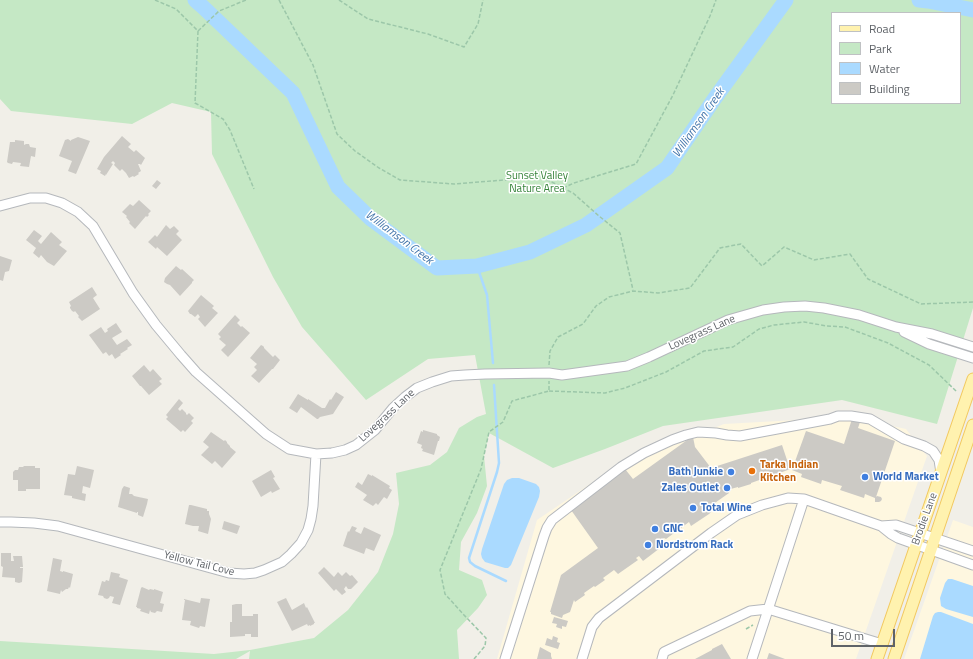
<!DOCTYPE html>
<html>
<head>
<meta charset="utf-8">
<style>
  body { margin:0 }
  #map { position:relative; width:973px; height:659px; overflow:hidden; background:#f1efe8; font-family:"Titillium Web",sans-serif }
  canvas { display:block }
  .legend { position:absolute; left:831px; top:12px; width:130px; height:92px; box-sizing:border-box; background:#fff; border:1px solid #bfc1c3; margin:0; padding:5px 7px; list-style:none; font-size:12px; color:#5f6368 }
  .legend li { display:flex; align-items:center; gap:8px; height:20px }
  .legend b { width:20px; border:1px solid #bfc1c3 }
  .scale { position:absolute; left:831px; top:629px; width:64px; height:18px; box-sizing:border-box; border:2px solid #5f6368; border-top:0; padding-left:5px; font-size:12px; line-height:14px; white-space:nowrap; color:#5f6368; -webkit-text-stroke:3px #fff; paint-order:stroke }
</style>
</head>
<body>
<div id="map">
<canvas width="973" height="659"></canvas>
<ul class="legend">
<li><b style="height:5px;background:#fff2af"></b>Road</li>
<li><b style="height:11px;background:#c5e8c5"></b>Park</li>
<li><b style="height:11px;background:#aadaff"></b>Water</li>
<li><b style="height:11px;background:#cccac5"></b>Building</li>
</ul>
<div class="scale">50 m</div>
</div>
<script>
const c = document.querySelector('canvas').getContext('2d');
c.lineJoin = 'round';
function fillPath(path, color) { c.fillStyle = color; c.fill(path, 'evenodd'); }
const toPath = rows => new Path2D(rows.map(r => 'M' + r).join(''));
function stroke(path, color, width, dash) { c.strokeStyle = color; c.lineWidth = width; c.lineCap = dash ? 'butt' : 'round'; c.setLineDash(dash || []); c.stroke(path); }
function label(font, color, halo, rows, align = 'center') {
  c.font = font + ' "Titillium Web",sans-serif'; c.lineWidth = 3; c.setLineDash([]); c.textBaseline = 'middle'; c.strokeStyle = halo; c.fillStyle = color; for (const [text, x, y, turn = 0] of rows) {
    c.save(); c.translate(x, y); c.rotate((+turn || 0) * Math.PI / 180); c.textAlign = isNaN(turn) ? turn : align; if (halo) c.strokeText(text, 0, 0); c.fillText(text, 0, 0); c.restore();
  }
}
const commercial = toPath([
  [851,417,906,429,927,456,856,659,497,659,537,520,618,465,724,424],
  [953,520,973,527,973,659,904,659]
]);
const green = toPath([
  [0,0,973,0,973,308,937,424,842,400,663,426,605,449,553,468,489,433,484,456,487,486,477,513,461,542,459,570,482,580,487,595,478,608,457,630,459,659,249,659,250,651,236,659,0,659,0,641,214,654,250,650,314,638,348,610,378,572,393,534,399,504,396,473,430,465,447,452,459,428,477,417,486,414,475,355,428,359,366,400,302,327,273,277,212,154,211,112,172,103,132,124,11,111,0,99],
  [832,13,960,13,960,103,832,103]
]);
const water = toPath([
  [512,478,519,478,536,484,539,487,540,491,539,497,511,565,508,568,505,568,485,562,482,558,481,554,482,549,504,484,507,480],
  [948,579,952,579,973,586,973,617,946,609,941,606,940,598,945,583],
  [938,612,941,612,973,624,973,659,920,659,933,616,935,613]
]);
const stream = toPath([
  [477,266,487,295,493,363],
  [494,385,499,463,497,472,469,558,470,562,475,566,506,581]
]);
const river = toPath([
  [195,0,203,7,293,93,338,187,371,219,437,268,477,266,530,252,586,225,667,168,715,98,786,0],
  [919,0,928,1,973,10]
]);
const building = toPath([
  [122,136,131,144,128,147,134,152,136,150,145,158,141,165,140,164,138,164,141,171,138,173,139,174,134,177,133,176,129,178,126,173,122,169,120,171,114,165,115,163,113,161,111,163,113,164,106,175,106,174,105,176,100,173,101,171,97,169,104,157],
  [78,137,90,141,76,174,68,171,72,161,59,156,65,140,68,139,71,141,71,140],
  [15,140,24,141,24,145,26,144,29,144,30,147,36,148,35,157,31,156,29,167,20,166,21,163,13,162,12,164,8,163,7,162,10,142,15,142],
  [157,180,161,183,156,189,152,186],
  [139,200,151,211,148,214,149,215,147,217,146,216,135,229,129,223,130,222,126,217,127,216,122,212,130,204,133,206],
  [166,225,170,229,174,226,179,231,176,234,182,240,167,256,157,247,156,249,148,242,155,235,157,237],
  [34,230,42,236,38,241,41,244,51,232,62,242,59,245,67,251,54,266,47,262,41,255,39,258,33,253,36,248,26,240],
  [0,256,12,260,9,271,5,272,3,281,0,280],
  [176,266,181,270,182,269,194,280,192,282,192,283,180,296,170,285,167,284,164,282,165,278],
  [92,287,97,295,93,298,100,309,82,321,78,317,79,316,75,311,74,312,72,311,70,308,70,307,71,306,69,302],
  [201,295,214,306,212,308,218,313,216,315,205,327,198,319,200,317,198,314,195,317,191,314,190,314,188,311],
  [235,315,240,320,237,323,241,327,242,326,250,333,228,357,221,350,226,345,219,339,221,337,218,334],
  [116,323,122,332,112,338,117,345,127,339,132,345,127,348,128,349,120,354,121,355,115,359,112,354,109,356,106,352,103,354,89,335,101,327,105,333,108,331,107,329],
  [261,345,263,346,264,347,264,348,273,357,275,355,280,360,273,369,272,369,259,383,251,376,257,370,254,367,257,364,250,358],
  [144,365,150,372,153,369,162,379,159,381,162,384,149,395,141,386,140,386,132,376],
  [336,392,344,397,333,414,320,417,318,419,317,419,301,407,297,413,289,408,298,394,308,400,308,399,322,408,325,408,330,399,331,400],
  [179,399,183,403,178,409,180,411,182,409,186,413,186,414,187,415,189,413,194,418,191,421,193,423,185,432,183,430,181,432,166,419,168,417,166,415],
  [852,419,860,422,858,428,895,441,876,497,877,496,881,497,882,499,881,501,879,502,875,502,875,498,865,494,864,498,840,490,842,486,822,480,821,484,801,477,802,474,792,470,793,468,777,474,778,475,765,480,765,478,751,483,751,484,738,488,738,487,727,490,729,493,712,505,714,509,709,514,691,526,689,522,666,539,664,538,661,540,664,545,643,561,639,556,636,558,638,560,618,574,614,570,603,578,605,580,595,587,594,586,584,593,585,595,575,602,574,600,570,612,563,615,562,618,551,614,551,612,550,612,561,575,598,548,571,510,625,469,633,479,690,438,693,437,695,447,711,468,782,445,789,466,793,467,806,431,844,444],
  [423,430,437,434,437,435,440,437,439,441,438,441,434,455,422,451,423,449,421,448,422,445,417,443,421,431,423,432],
  [211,432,224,441,225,440,227,442,227,443,230,446,230,447,236,452,222,468,215,461,212,464,201,455,209,447,203,442],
  [24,466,35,466,35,468,40,468,40,489,26,489,26,491,18,491,18,480,13,480,13,472,15,470,18,470,19,467,23,467],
  [77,466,94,470,90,488,83,486,82,493,86,494,85,501,72,498,72,496,64,495,68,474,75,475],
  [271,470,275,477,273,478,280,489,272,493,271,491,261,497,252,481],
  [368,474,372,476,372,475,390,486,389,488,392,490,387,499,384,497,378,505,376,503,373,506,363,500,367,495,355,487,358,482,362,485],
  [124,486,130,488,129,494,132,494,134,496,148,499,147,504,143,517,138,515,138,512,137,512,137,513,118,507,122,489],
  [189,505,191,505,207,509,207,511,209,511,209,514,211,519,208,534,198,531,199,526,193,526,185,524],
  [224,521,240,526,237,534,222,529],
  [352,526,357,528,355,531,361,534,364,527,381,535,374,551,366,548,364,554,343,546,348,531,349,532],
  [1,553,11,553,11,561,14,561,13,556,22,556,23,567,20,567,20,568,23,568,22,582,19,583,15,582,15,578,2,577,3,567,1,566],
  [53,558,62,560,60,571,63,572,63,571,73,574,70,588,69,587,68,589,66,589,62,592,61,590,60,594,47,591],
  [324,567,334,577,338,572,342,576,346,572,350,576,352,575,358,582,351,589,348,589,346,586,344,589,346,592,342,595,336,589,334,591,318,573],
  [111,572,120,574,119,577,128,580,120,605,112,603,114,597,110,596,109,598,107,599,104,598,103,596,98,595,102,581,105,582,106,580,109,581],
  [142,587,149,590,150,589,154,590,154,589,163,592,160,603,164,604,162,612,157,611,155,613,151,612,150,610,149,614,140,611,141,609,137,608,137,607,136,607,141,588],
  [201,598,210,599,205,627,200,626,199,628,190,625,191,621,182,620,185,600,184,600,184,599,200,603],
  [286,598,292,610,304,603,306,608,307,607,315,623,314,623,314,624,310,626,310,625,308,626,307,624,292,631,277,602],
  [236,604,242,604,242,616,253,616,253,614,258,614,258,637,251,637,251,634,245,634,245,636,230,637,230,622,232,622,232,605],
  [554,617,568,621,566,627,562,626,562,629,556,627,557,624,552,623],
  [553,636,558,638,557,642,560,643,558,649,545,645,547,638,552,640],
  [722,644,731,659,695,659,712,650,712,649],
  [540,647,551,653,551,656,552,659,537,659],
  [769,653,785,659,767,659]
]);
const path = toPath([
  [155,0,176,9,198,31,219,11,246,0],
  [279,0,313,65,337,134,355,151,379,168,400,180,454,184,542,177,573,193,599,216,620,233,633,290],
  [339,0,368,19,428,34,464,47,478,24,483,0],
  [198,31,195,103,223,119,230,130,254,189],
  [563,188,574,183,636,164,673,95,710,16,716,0],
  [549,365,550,351,558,337,583,324,596,306,609,297,633,291,658,293,690,288,720,248,741,244,762,266,784,247,814,260,850,254,868,279,921,304,973,302],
  [549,391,605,393,625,388,666,372,704,351,733,347,759,329,774,325,804,322,827,326,845,327,888,343,929,365,957,392],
  [746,629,753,625],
  [474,659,485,646,486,638,464,615,445,594,440,570,481,469,489,432,503,422,512,401,549,391,549,381]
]);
const minor = toPath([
  [0,206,30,198,46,198,62,203,78,212,93,226,133,293,156,325,181,355,196,372,266,434,289,449,316,454,332,453,345,450,356,445,375,430,393,408,405,397,417,388,432,382,451,376,465,375,485,374,549,373,562,375,627,366,649,357,728,320,763,310,784,307,805,306,824,308,859,315,896,327,932,334,973,347],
  [904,332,929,344,973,358],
  [0,522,11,522,34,523,58,526,229,573,244,574,255,573,264,570,282,562,291,554,301,543,308,530,311,519,313,506,316,454],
  [881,526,896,525,973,551],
  [505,659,544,536,547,528,552,520,621,467,644,453,672,440,686,435,698,432,716,433,727,435,740,436,830,419,838,416,851,416,870,419,904,439,924,446,933,451,939,460,941,473],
  [582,659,592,627,599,618,711,533,737,515,762,505,788,498,804,499,881,526,891,534,898,538,973,565],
  [662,659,664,652,750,611,768,609,882,644],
  [752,659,804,499]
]);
const major = toPath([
  [877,659,973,379],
  [894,659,973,425]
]);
const markers = [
  [752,471,4,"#e8710a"],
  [731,472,4,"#3f7fe0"],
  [865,477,4,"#3f7fe0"],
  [727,488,4,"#3f7fe0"],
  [693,508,4,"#3f7fe0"],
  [655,529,4,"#3f7fe0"],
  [648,545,4,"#3f7fe0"]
];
const parkNames = [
  ["Sunset Valley",537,176],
  ["Nature Area",537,189]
];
const streetNames = [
  ["Lovegrass Lane",702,333,-24],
  ["Lovegrass Lane",387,416,-43],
  ["Brodie Lane",925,519,-70],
  ["Yellow Tail Cove",199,564,14]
];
const foodNames = [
  ["Tarka Indian",760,465],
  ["Kitchen",760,478]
];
const shopNames = [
  ["Bath Junkie",723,472,"right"],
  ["World Market",873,477],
  ["Zales Outlet",719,488,"right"],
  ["Total Wine",701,508],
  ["GNC",663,529],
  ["Nordstrom Rack",656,545]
];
const waterNames = [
  ["Williamson Creek",699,123,-55],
  ["Williamson Creek",399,238,37]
];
fillPath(commercial, '#fef7e0');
fillPath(green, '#c5e8c5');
fillPath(water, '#aadaff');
stroke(stream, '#aadaff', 2.5);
stroke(river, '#aadaff', 15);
fillPath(building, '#cccac5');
stroke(minor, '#b5b8bc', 11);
stroke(major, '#f2c960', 13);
stroke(path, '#9cc7a9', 1.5, [4, 2]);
stroke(minor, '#fff', 9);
stroke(major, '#fff2af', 11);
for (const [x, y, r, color] of markers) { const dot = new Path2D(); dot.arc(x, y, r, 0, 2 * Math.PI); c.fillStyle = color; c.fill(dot); stroke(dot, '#fff', 1.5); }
label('11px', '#348238', '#fff', parkNames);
label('11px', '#5f6368', '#fff', streetNames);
label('bold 11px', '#c56008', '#fff', foodNames, 'left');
label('bold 11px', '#366cbe', '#fff', shopNames, 'left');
label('italic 12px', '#4174aa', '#fff', waterNames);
</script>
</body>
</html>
